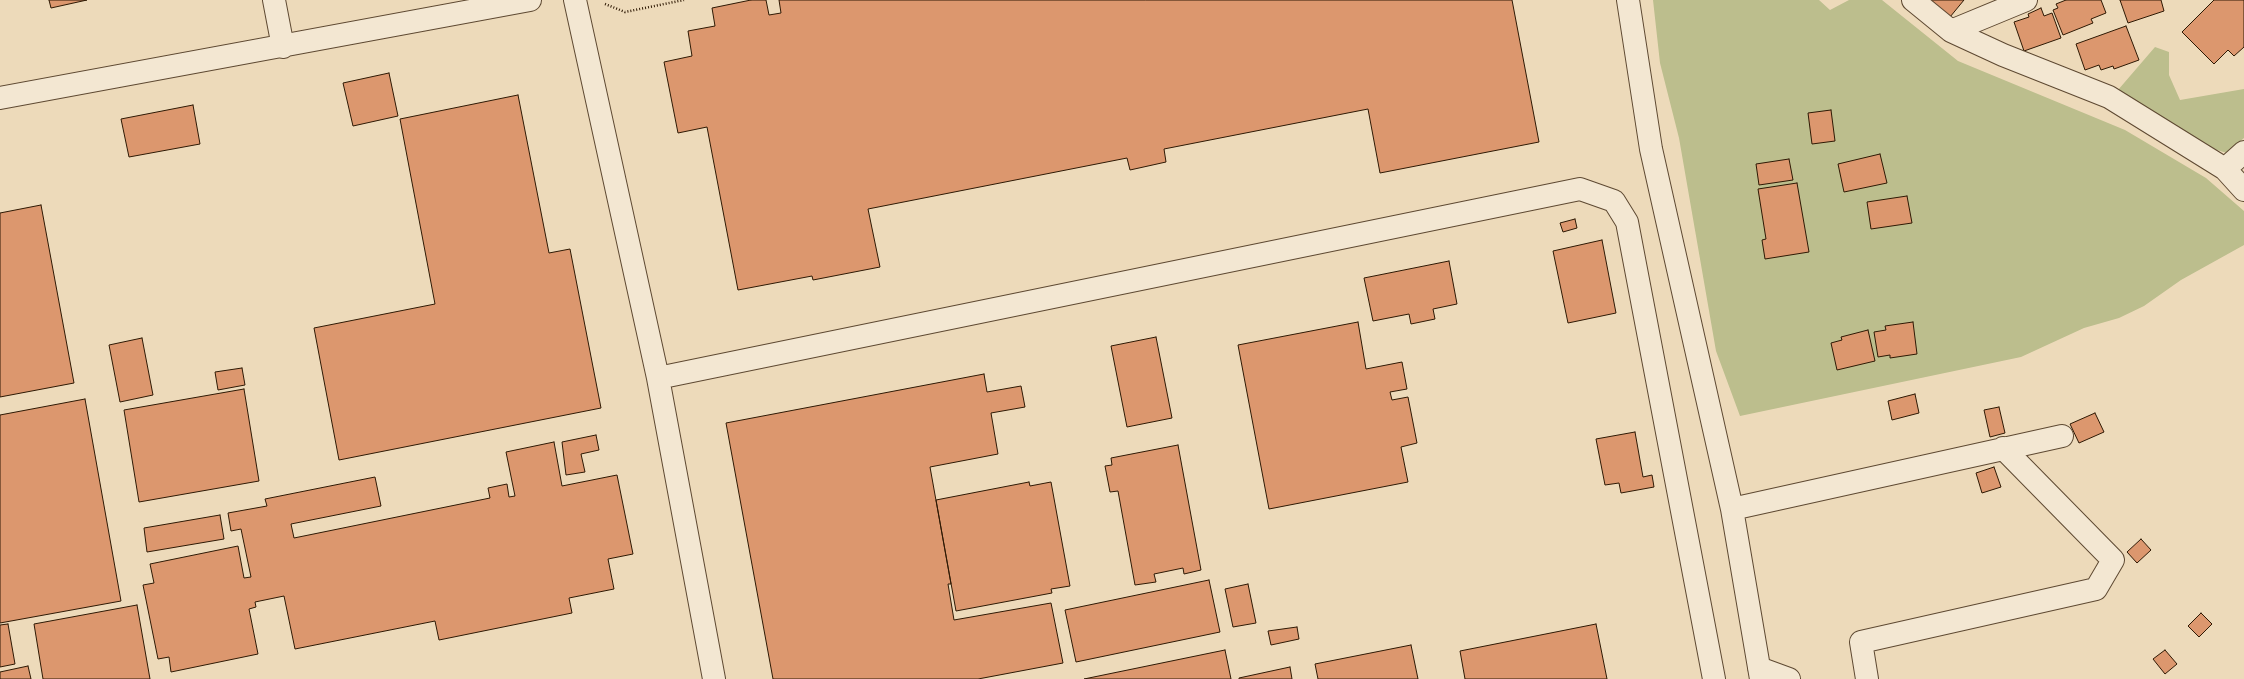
<!DOCTYPE html>
<html>
<head>
<meta charset="utf-8">
<style>
  body { margin:0 }
  canvas { display:block; background:#eddaba }
</style>
</head>
<body>
<canvas width="2244" height="679"></canvas>
<script>
const c = document.querySelector('canvas').getContext('2d');
c.lineJoin = 'round';
function fillPath(path, color) { c.fillStyle = color; c.fill(path, 'evenodd'); }
const toPath = rows => new Path2D(rows.map(r => 'M' + r).join(''));
function stroke(path, color, width, dash) { c.strokeStyle = color; c.lineWidth = width; c.lineCap = dash ? 'butt' : 'round'; c.setLineDash(dash || []); c.stroke(path); }
const green = toPath([
  [1653,0,1819,0,1830,10,1849,0,1882,0,1958,61,2125,130,2206,178,2244,211,2244,245,2181,280,2144,306,2119,318,2084,328,2021,357,1740,416,1716,351,1679,138,1660,63],
  [2155,47,2169,52,2169,75,2180,100,2244,89,2244,138,2227,153,2210,148,2118,90]
]);
const building = toPath([
  [49,0,87,0,51,8,49,0],
  [751,0,766,0,769,15,781,13,779,0,1512,0,1539,142,1380,173,1368,109,1164,149,1166,162,1130,170,1127,158,868,209,880,267,813,280,812,276,738,290,707,127,678,133,664,62,692,56,688,31,715,26,712,8,751,0],
  [1930,0,1964,0,1950,17,1930,0],
  [2066,0,2101,0,2106,13,2091,19,2093,23,2063,35,2053,10,2058,8,2056,4,2066,0],
  [2120,0,2161,0,2164,11,2128,23,2120,0],
  [2214,0,2244,0,2244,47,2234,56,2228,50,2214,64,2182,32,2214,0],
  [2041,8,2044,16,2052,13,2061,38,2024,51,2014,22,2029,17,2028,14,2041,8],
  [2126,26,2139,60,2114,69,2113,66,2101,70,2099,65,2085,70,2076,44,2126,26],
  [389,73,398,116,353,126,343,83,389,73],
  [518,95,549,253,570,249,601,408,339,460,314,328,435,304,400,119,518,95],
  [193,105,200,144,129,157,121,119,193,105],
  [1831,110,1835,141,1812,144,1808,113,1831,110],
  [1880,154,1887,183,1844,192,1838,164,1880,154],
  [1789,159,1793,180,1759,185,1756,164,1789,159],
  [1797,183,1809,252,1765,259,1762,240,1766,239,1758,189,1797,183],
  [1907,196,1912,223,1871,229,1867,202,1907,196],
  [41,205,74,383,0,397,0,213,41,205],
  [1575,219,1577,228,1563,232,1560,223,1575,219],
  [1602,240,1616,313,1568,323,1553,251,1602,240],
  [1449,261,1457,304,1433,309,1435,319,1411,324,1409,314,1373,321,1364,278,1449,261],
  [1358,322,1366,369,1402,362,1407,389,1390,392,1392,400,1408,397,1417,443,1401,447,1408,482,1269,509,1238,345,1358,322],
  [1913,322,1917,354,1890,358,1890,355,1878,357,1874,332,1886,330,1885,326,1913,322],
  [1868,330,1875,361,1837,370,1831,343,1842,340,1841,337,1868,330],
  [1156,337,1172,418,1127,427,1111,346,1156,337],
  [142,338,153,395,120,402,109,345,142,338],
  [242,368,245,385,218,390,215,372,242,368],
  [984,374,987,392,1021,386,1025,407,991,413,998,454,930,467,951,584,948,584,954,620,1051,603,1063,663,978,679,773,679,726,423,984,374],
  [244,389,259,481,139,502,124,410,244,389],
  [1915,394,1919,413,1892,420,1888,401,1915,394],
  [85,399,121,601,0,623,0,415,85,399],
  [1999,407,2005,433,1990,437,1984,410,1999,407],
  [2095,413,2104,432,2079,443,2070,424,2095,413],
  [1635,432,1643,477,1652,475,1654,487,1621,493,1619,483,1605,485,1596,439,1635,432],
  [596,435,599,450,581,454,585,472,566,475,562,442,596,435],
  [554,442,562,486,617,475,633,554,608,559,614,589,569,598,572,613,439,640,435,621,295,649,284,596,255,602,256,607,249,609,258,654,171,672,169,657,158,659,143,585,154,583,150,564,238,546,244,578,251,577,241,529,231,531,228,513,267,506,265,499,375,477,381,506,291,524,294,538,490,498,488,488,507,484,509,497,515,496,506,452,554,442],
  [1178,445,1201,570,1184,574,1183,568,1154,574,1156,582,1135,585,1118,491,1110,492,1105,466,1112,465,1111,458,1178,445],
  [1994,467,2001,487,1982,493,1976,473,1994,467],
  [1029,482,1030,486,1051,482,1070,586,1051,589,1052,593,956,611,936,500,1029,482],
  [220,515,224,539,147,552,144,528,220,515],
  [2141,539,2151,550,2137,563,2127,552,2141,539],
  [1209,580,1220,632,1076,662,1065,610,1209,580],
  [1248,584,1256,623,1233,627,1225,589,1248,584],
  [137,605,150,679,43,679,34,624,137,605],
  [2201,613,2212,624,2199,637,2188,626,2201,613],
  [8,624,15,664,0,667,0,625,8,624],
  [1596,624,1607,679,1465,679,1460,651,1596,624],
  [1297,627,1299,639,1271,645,1268,631,1297,627],
  [1411,645,1418,679,1318,679,1315,664,1411,645],
  [1225,650,1231,679,1084,679,1225,650],
  [2165,650,2177,664,2165,674,2153,659,2165,650],
  [28,666,31,679,0,679,0,672,28,666],
  [1290,667,1292,679,1239,679,1239,678,1290,667]
]);
const path = toPath([
  [605,4,625,12,684,0]
]);
const minor = toPath([
  [274,0,283,47],
  [575,0,658,378,714,679],
  [1628,0,1651,149,1732,509,1761,679],
  [1913,0,1951,31,2003,55,2109,97,2225,169,2244,190],
  [1951,31,2026,0],
  [0,98,530,0],
  [2225,169,2244,152],
  [658,378,1580,189,1614,201,1627,222,1714,679],
  [1732,509,2062,436],
  [1759,668,1789,679],
  [1867,679,1861,642,2096,589,2113,560,2003,448]
]);
fillPath(green, '#bcbe8d');
fillPath(building, '#dc976e');
stroke(building, '#2e1904', 1);
stroke(minor, '#5e4932', 24);
stroke(path, '#2e1904', 2.5, [1, 2]);
stroke(minor, '#f3e7d2', 22);
</script>
</body>
</html>
